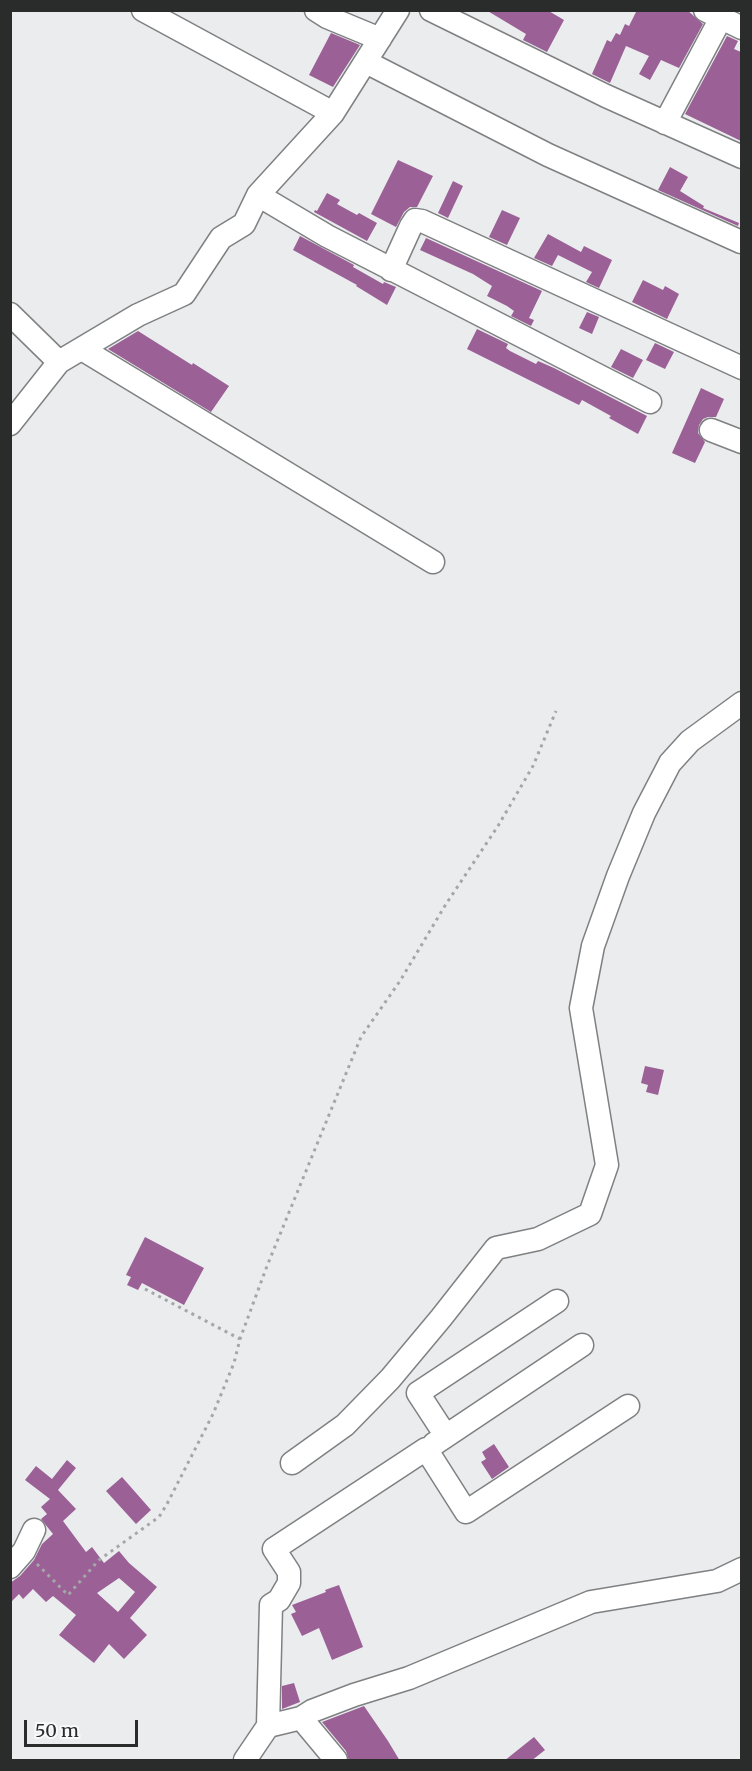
<!DOCTYPE html>
<html>
<head>
<meta charset="utf-8">
<style>
  body { margin:0 }
  #map { position:relative; width:752px; height:1771px; overflow:hidden; background:#eaecee; font-family:Merriweather,serif }
  canvas { display:block }
  .frame { position:absolute; inset:0; border:12px solid #2a2b2b; pointer-events:none }
  .scale { position:absolute; left:24px; top:1720px; width:114px; height:27px; box-sizing:border-box; border:3px solid #2a2b2b; border-top:0; padding-left:8px; font-size:18px; line-height:21px; white-space:nowrap; color:#2a2b2b; -webkit-text-stroke:4px #f8f9fc; paint-order:stroke }
</style>
</head>
<body>
<div id="map">
<canvas width="752" height="1771"></canvas>
<div class="frame"></div>
<div class="scale">50 m</div>
</div>
<script>
const c = document.querySelector('canvas').getContext('2d');
c.lineJoin = 'round';
function fillPath(path, color) { c.fillStyle = color; c.fill(path, 'evenodd'); }
const toPath = rows => new Path2D(rows.map(r => 'M' + r).join(''));
function stroke(path, color, width, dash) { c.strokeStyle = color; c.lineWidth = width; c.lineCap = dash ? 'butt' : 'round'; c.setLineDash(dash || []); c.stroke(path); }
const building = toPath([
  [486,10,547,10,564,20,547,52,523,40,526,34],
  [637,10,687,10,703,24,679,68,661,60,650,80,639,74,649,56,626,46,610,83,592,74,607,40,611,42,616,33,620,35,625,24,629,26],
  [331,33,360,45,333,87,309,75],
  [727,36,738,41,734,49,741,52,741,141,685,114],
  [398,160,433,176,417,207,410,207,404,212,396,227,371,214],
  [670,167,688,177,680,191,704,206,703,208,739,223,738,226,658,190],
  [453,181,463,186,448,218,438,213],
  [327,193,340,200,337,204,357,215,359,213,377,223,367,241,314,212,315,210,317,211],
  [502,210,520,218,507,245,489,237],
  [548,234,581,252,584,246,612,260,599,288,586,282,592,272,558,255,552,266,534,258],
  [300,236,354,265,353,267,383,284,384,282,396,287,387,305,356,286,357,285,293,250],
  [426,238,542,291,529,318,534,320,531,326,511,316,514,311,507,306,487,296,492,286,473,274,420,250],
  [643,280,663,290,665,286,679,294,667,319,632,302],
  [587,312,599,317,592,334,579,328],
  [477,329,508,344,506,348,510,351,536,364,538,361,554,368,647,416,638,434,609,418,611,416,582,400,579,405,467,349],
  [138,331,192,365,193,363,229,386,211,412,108,349],
  [655,343,674,352,665,369,646,360],
  [621,349,643,360,633,378,611,367],
  [701,388,724,399,716,417,708,417,703,419,699,425,698,433,705,442,695,463,672,453],
  [645,1066,664,1070,658,1095,646,1092,648,1085,641,1083],
  [145,1237,204,1268,184,1305,142,1283,138,1290,127,1285,131,1277,126,1275],
  [494,1444,509,1467,492,1479,481,1462,486,1459,482,1452],
  [67,1460,76,1468,58,1490,76,1509,63,1521,86,1552,92,1547,104,1563,119,1551,129,1563,157,1587,130,1618,147,1635,124,1659,109,1644,94,1663,59,1635,76,1615,53,1596,46,1602,33,1589,23,1599,19,1594,10,1603,10,1583,20,1576,34,1560,42,1544,53,1534,41,1519,47,1514,41,1507,50,1499,25,1480,36,1466,52,1479],
  [119,1578,135,1592,118,1612,97,1593],
  [122,1477,151,1510,136,1524,106,1491],
  [339,1585,363,1647,332,1660,319,1628,302,1636,291,1614,296,1612,292,1605,326,1592,325,1590],
  [294,1683,300,1702,282,1709,282,1686],
  [364,1706,388,1741,400,1761,349,1761,346,1751,322,1722],
  [534,1737,545,1750,531,1761,504,1761]
]);
const path = toPath([
  [145,1289,240,1339],
  [37,1564,68,1595,99,1560,159,1517,167,1504,213,1414,234,1363,240,1339,267,1266,361,1037,400,981,446,904,498,826,533,766,556,711]
]);
const minor = toPath([
  [143,10,333,113],
  [316,10,327,17,380,39],
  [431,10,606,96,742,157],
  [705,10,742,28],
  [366,62,548,155,741,242],
  [665,123,721,18],
  [258,195,327,236,650,402],
  [391,270,411,226,415,220,422,221,742,368],
  [10,314,59,362],
  [82,349,433,562],
  [10,424,59,362,138,315,184,294,221,238,244,224,258,195,333,113,398,10],
  [711,430,742,442],
  [446,1436,418,1393,557,1301],
  [434,1444,582,1345],
  [292,1463,345,1425,390,1379,441,1318,496,1248,538,1239,590,1214,607,1165,581,1008,593,946,618,876,644,813,670,763,690,741,742,703],
  [10,1567,24,1551,34,1530],
  [301,1718,336,1760],
  [268,1726,301,1718,312,1711,354,1695,409,1678,591,1602,717,1581,742,1569],
  [245,1760,268,1726,271,1605,279,1600,289,1583,289,1572,274,1549,426,1449,466,1512,628,1406]
]);
fillPath(building, '#9b6096');
stroke(minor, '#7f8082', 25);
stroke(path, '#a4a6a7', 3, [3, 4.5]);
stroke(minor, '#fff', 22);
</script>
</body>
</html>
